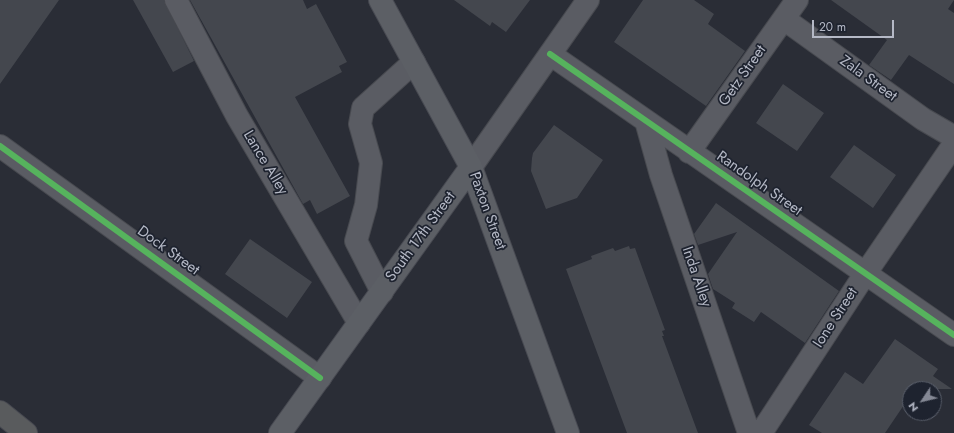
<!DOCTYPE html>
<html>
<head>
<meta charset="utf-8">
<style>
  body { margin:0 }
  #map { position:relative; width:954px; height:433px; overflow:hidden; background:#2a2d36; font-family:Jost,sans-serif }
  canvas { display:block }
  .north { position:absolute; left:902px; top:381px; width:40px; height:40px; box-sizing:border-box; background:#1e232f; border:1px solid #5a5f6b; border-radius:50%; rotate:235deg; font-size:11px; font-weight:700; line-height:16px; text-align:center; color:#b5b9c6 }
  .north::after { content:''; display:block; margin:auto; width:14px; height:18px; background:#848894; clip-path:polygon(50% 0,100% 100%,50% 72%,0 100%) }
  .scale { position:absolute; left:812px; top:20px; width:82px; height:18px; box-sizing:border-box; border:2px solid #b5b9c6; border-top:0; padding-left:5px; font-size:12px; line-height:14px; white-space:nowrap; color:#b5b9c6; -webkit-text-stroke:3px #1e232f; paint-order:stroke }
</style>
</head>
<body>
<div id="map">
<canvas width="954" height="433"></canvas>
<div class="north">N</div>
<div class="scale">20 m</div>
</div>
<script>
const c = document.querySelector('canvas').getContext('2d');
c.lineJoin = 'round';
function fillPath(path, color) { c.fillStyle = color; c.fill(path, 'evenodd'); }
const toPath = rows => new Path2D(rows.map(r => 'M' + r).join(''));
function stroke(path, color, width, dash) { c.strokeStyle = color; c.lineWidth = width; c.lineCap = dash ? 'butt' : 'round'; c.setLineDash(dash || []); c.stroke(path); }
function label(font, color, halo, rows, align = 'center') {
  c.font = font + ' Jost,sans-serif'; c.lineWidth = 3.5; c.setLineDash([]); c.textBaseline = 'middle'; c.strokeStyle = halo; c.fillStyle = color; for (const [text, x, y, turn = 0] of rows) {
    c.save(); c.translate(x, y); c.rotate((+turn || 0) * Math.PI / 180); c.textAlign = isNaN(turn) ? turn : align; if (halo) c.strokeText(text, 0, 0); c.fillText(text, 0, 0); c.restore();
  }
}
const building = toPath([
  [0,0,59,0,0,84],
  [133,0,164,0,194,61,173,72],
  [190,0,303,0,307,9,316,4,347,62,339,66,342,72,295,97,350,196,317,214,310,200,303,204],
  [454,0,530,0,506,32,492,22,490,26],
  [643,0,694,0,714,14,708,24,745,51,706,106,614,42],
  [831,0,954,0,948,9,954,13,954,84,909,55,891,80,869,65,887,40],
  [783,84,824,113,797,151,756,123],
  [554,125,603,160,577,198,546,209,531,171,532,158,533,153],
  [854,145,896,175,873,208,830,177],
  [716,203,839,291,805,343,761,312,754,322,732,308,735,303,713,289,708,274,737,232,698,245,694,234],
  [250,239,312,282,287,318,225,274],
  [629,246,630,249,635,248,647,281,665,330,662,331,664,336,662,336,698,433,627,433,566,269,592,259,591,256,613,248,615,251],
  [895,339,938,369,933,376,952,389,910,389,910,396,885,433,822,433,809,425,845,372,863,384]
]);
const minor = toPath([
  [176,0,237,116,359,323],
  [784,19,923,119,954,137],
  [550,54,954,335],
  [646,121,661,175,749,433],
  [0,146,320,378],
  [689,152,797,0],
  [471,167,588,0],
  [382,292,356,241,366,205,371,163,360,124,363,108,414,62],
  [761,433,865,274,954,144]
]);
const major = toPath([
  [380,0,471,167,568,433],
  [280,433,471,167]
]);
const highway = toPath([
  [0,412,26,433]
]);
const cycleway = toPath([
  [550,54,954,335],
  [0,146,320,378]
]);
const streetNames = [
  ["Getz Street",743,76,-55],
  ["Zala Street",868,79,36],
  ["Lance Alley",265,163,59],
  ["Randolph Street",759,184,35],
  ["Paxton Street",487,211,70],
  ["South 17th Street",421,237,-54],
  ["Dock Street",168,251,36],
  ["Inda Alley",696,277,71],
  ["Ione Street",836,318,-57]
];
fillPath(building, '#44474e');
stroke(minor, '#484a50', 24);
stroke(major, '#484a52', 24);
stroke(highway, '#474951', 24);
stroke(minor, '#5a5c63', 22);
stroke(major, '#5c5f65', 22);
stroke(highway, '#595b5d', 22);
stroke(cycleway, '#56b35d', 6);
label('15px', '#b5b9c6', '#1e232f', streetNames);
</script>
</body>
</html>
